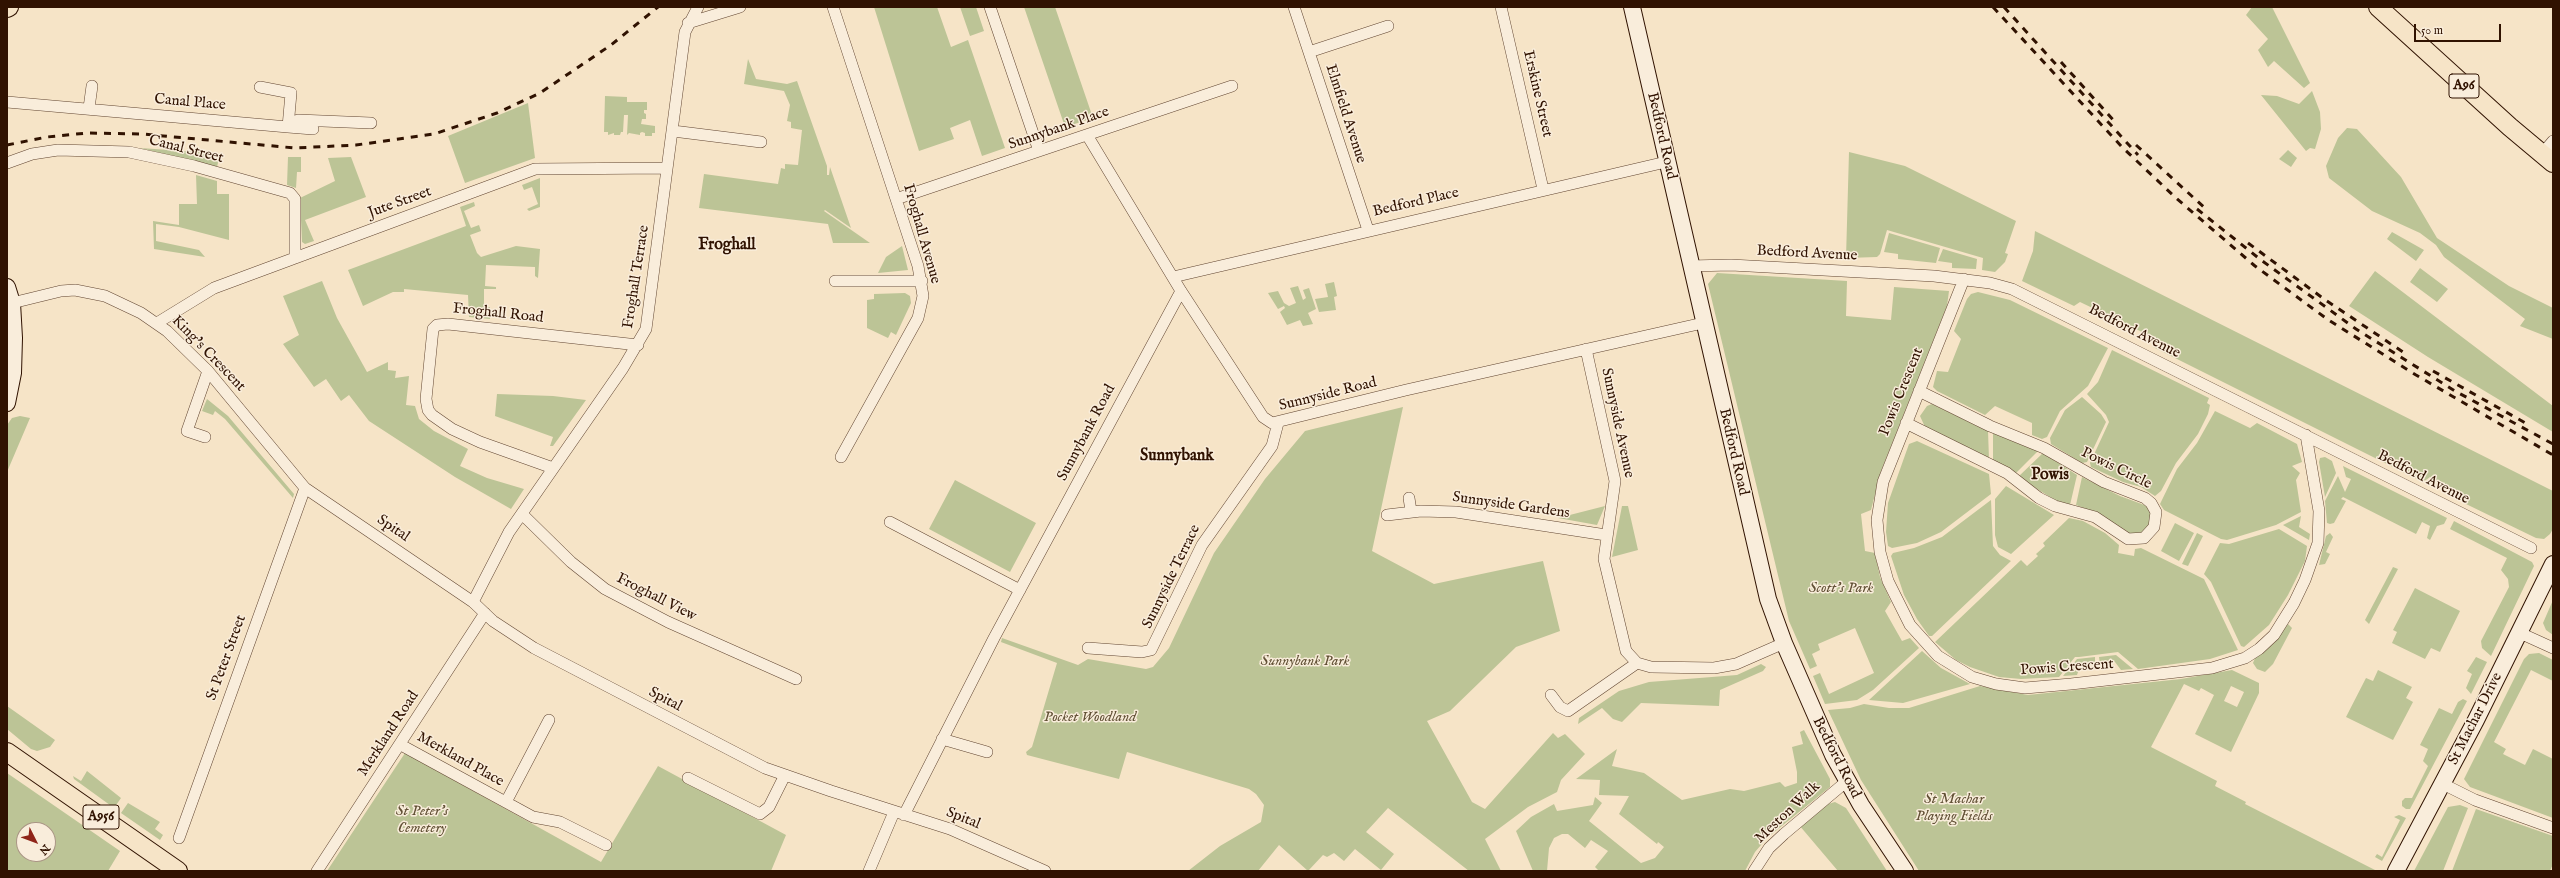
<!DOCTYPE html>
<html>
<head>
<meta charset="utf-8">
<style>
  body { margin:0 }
  #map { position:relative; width:2560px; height:878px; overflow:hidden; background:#f6e4c7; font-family:"IM FELL English",serif }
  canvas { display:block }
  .frame { position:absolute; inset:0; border:8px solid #301201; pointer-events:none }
  .north { position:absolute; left:16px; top:822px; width:40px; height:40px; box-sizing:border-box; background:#f9eddb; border:1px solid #a99584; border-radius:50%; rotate:132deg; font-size:11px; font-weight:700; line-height:16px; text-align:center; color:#301201 }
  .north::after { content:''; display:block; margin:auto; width:14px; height:18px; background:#8f2418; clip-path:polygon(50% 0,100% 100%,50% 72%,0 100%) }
  .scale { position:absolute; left:2414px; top:24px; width:87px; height:18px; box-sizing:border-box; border:2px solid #301201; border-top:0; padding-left:5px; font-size:12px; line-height:14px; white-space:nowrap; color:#301201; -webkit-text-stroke:3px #f9eddb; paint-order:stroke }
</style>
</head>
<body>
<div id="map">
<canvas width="2560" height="878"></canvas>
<div class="frame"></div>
<div class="north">N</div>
<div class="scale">50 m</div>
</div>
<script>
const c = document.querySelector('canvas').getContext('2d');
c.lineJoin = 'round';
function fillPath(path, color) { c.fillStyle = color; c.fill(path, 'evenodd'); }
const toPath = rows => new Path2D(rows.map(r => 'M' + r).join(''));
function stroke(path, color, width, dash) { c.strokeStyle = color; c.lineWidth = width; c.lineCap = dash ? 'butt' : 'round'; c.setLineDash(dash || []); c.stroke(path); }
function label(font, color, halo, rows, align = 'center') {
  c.font = font + ' "IM FELL English",serif'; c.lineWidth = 3; c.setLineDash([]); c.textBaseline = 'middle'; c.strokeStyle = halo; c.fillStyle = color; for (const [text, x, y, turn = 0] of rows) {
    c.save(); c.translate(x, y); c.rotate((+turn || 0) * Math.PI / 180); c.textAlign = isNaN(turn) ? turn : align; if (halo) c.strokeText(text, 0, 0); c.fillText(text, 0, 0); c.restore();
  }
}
const green = toPath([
  [874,7,937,7,951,47,968,40,1005,148,982,156,970,120,950,128,954,139,919,151],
  [960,7,976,7,984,31,970,36],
  [1024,7,1055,7,1093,118,1065,127],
  [2252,7,2272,7,2310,83,2304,88,2274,61,2268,67,2258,50,2268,39,2246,15],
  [748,59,756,79,787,84,797,81,827,166,827,175,829,175,830,167,851,228,825,210,824,211,870,243,833,243,828,224,699,208,704,174,778,184,781,168,785,169,785,164,798,165,802,130,791,128,791,122,787,121,790,105,784,91,744,84],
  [2312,91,2320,112,2321,129,2315,149,2310,148,2306,151,2261,95,2277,96,2299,104],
  [605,96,627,97,627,102,647,102,647,110,644,110,644,113,646,114,646,119,642,119,641,124,655,126,655,133,652,133,652,136,645,136,645,133,642,132,640,133,640,135,629,133,627,135,628,115,624,115,623,132,621,132,620,135,614,135,614,133,608,135,608,132,604,132],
  [528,103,535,158,465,183,448,136],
  [2347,128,2357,129,2401,177,2437,238,2509,286,2553,308,2553,339,2520,326,2525,319,2444,257,2436,245,2420,233,2372,211,2329,178,2326,166,2338,138],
  [140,148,198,152,220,154,217,167],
  [2288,150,2297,158,2291,167,2279,159],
  [1849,152,1905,166,2016,221,2005,253,2008,254,2005,262,1995,272,1982,270,1983,258,1887,230,1880,254,1877,257,1846,258],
  [288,157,301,157,301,172,297,172,296,188,287,185],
  [351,157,366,197,305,220,314,241,305,244,302,242,300,198,335,181,328,158],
  [196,175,217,181,217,194,229,194,229,240,179,227,156,224,156,241,199,250,205,257,154,249,153,221,179,225,179,204,197,204],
  [540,178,540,207,529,211,527,209,538,204,532,187,524,190,522,185],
  [474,202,475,206,464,211,471,228,479,225,481,231,470,235,477,253,481,257,516,246,540,249,538,278,535,276,535,267,486,265,485,286,496,287,496,289,484,289,484,307,490,307,490,319,469,317,468,295,404,289,404,292,393,292,363,306,348,270,466,226,460,207],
  [2035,231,2553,491,2553,529,2550,534,2544,539,2536,538,2466,504,2465,495,2430,477,2423,482,2153,347,2152,337,2134,328,2080,302,2074,306,2022,281,2033,251],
  [2392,232,2424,250,2416,261,2387,239],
  [1889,233,1940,248,1936,263,1898,259,1898,254,1884,252],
  [902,246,908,270,878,273,886,257],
  [1943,249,1977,259,1976,269,1952,268,1952,263,1938,261],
  [2420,268,2448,289,2437,302,2410,282],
  [2375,271,2553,406,2553,432,2428,357,2349,306],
  [1717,273,1847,281,1846,316,1891,320,1894,287,1949,291,1947,306,1881,471,1871,510,1861,514,1865,551,1875,553,1880,577,1891,602,1885,611,1902,641,1910,638,1919,648,1873,690,1857,700,1825,704,1813,676,1820,673,1829,694,1874,673,1855,628,1818,644,1820,650,1812,654,1817,666,1810,669,1789,621,1708,284],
  [322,281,337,318,367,372,388,362,388,370,396,371,395,378,409,376,406,405,415,406,419,419,434,431,468,449,460,466,487,478,524,489,511,509,455,477,369,421,349,395,341,401,326,379,314,387,283,344,299,335,283,296],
  [1334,282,1337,296,1334,297,1336,310,1319,312,1315,299,1328,297,1325,284],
  [1298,286,1303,300,1306,298,1303,290,1309,288,1316,309,1308,313,1313,324,1303,326,1300,320,1287,325,1280,312,1285,308,1284,306,1278,309,1268,293,1278,291,1284,303,1289,306,1296,303,1290,288],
  [1978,292,2010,300,2108,348,2088,386,2060,411,2047,437,2042,439,2032,435,2032,423,1995,406,1985,415,1937,391,1933,387,1937,371,1948,372,1961,339,1954,331,1967,299,1971,294],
  [905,293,910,296,911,303,896,335,891,332,888,338,867,328,867,300,874,299,874,294],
  [2112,350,2209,398,2207,403,2210,405,2208,414,2198,434,2176,463,2161,491,2155,496,2141,487,2123,482,2091,467,2090,463,2109,422,2106,415,2087,394,2098,382],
  [497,394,553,396,586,400,553,446,550,446,553,437,495,416],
  [2082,397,2101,414,2106,422,2087,462,2082,463,2051,444,2050,438,2065,410],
  [207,399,228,416,294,494,293,498,225,419,215,411,213,415,202,411],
  [1932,404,1988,431,1989,459,1925,427,1920,416,1927,406],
  [1403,407,1372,551,1434,584,1543,561,1560,631,1516,647,1450,711,1427,721,1472,802,1485,809,1553,733,1558,738,1565,734,1585,754,1561,780,1557,792,1528,807,1485,839,1501,871,1469,871,1388,808,1366,832,1394,854,1381,870,1355,849,1344,861,1334,853,1327,857,1323,855,1308,871,1279,845,1258,871,1188,871,1220,846,1261,822,1264,805,1256,794,1249,789,1127,752,1119,779,1027,755,1026,752,1032,747,1057,663,1001,642,1002,638,1078,665,1088,659,1146,669,1153,667,1169,648,1214,553,1265,479,1305,431],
  [2215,411,2250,428,2257,423,2297,444,2302,462,2292,466,2300,473,2296,480,2301,512,2276,525,2227,540,2221,539,2164,510,2160,504,2177,469,2197,443],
  [20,416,30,418,7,472,7,425,12,418],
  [1993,433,2038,451,2015,474,1993,460],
  [1917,441,1989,474,1991,494,1941,532,1917,543,1892,548,1888,546,1886,532,1888,503,1909,444],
  [2043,453,2077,475,2070,505,2058,502,2018,477],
  [2325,457,2332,461,2336,473,2325,497,2319,462,2320,458],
  [2343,466,2447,518,2444,524,2437,526,2430,540,2427,538,2430,526,2422,522,2416,534,2343,497,2341,499,2346,501,2334,523,2330,524,2327,523,2325,501,2338,476,2345,492,2351,479,2346,477],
  [2082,477,2120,496,2147,506,2152,515,2149,525,2140,534,2134,536,2123,532,2104,516,2076,505],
  [955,480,1036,523,1010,572,929,529],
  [2006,486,2054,515,2011,554,1998,547,1995,535,1995,499],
  [1991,500,1993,546,2000,555,2011,561,1932,636,1929,636,1917,619,1904,595,1891,556,1893,553,1914,548,1942,537],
  [1605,506,1597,525,1558,518],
  [1622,506,1628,506,1638,550,1612,557],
  [2301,516,2299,527,2310,534,2309,540,2283,525],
  [2069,518,2083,521,2105,533,2119,545,2118,553,2134,556,2135,549,2141,548,2204,579,2238,650,2210,659,2138,669,2118,652,2079,657,2075,657,2059,677,2021,679,1999,677,1970,667,1956,660,1935,642,2021,560,2027,566,2038,556,2036,554,2045,546,2043,543],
  [2454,521,2532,562,2534,566,2491,656,2482,648,2481,641,2509,587,2508,579,2501,570,2507,558,2450,529],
  [2175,523,2194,533,2179,561,2161,551],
  [2279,529,2307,546,2305,561,2288,595,2269,625,2244,647,2241,646,2211,582,2204,574,2220,543,2229,544],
  [2197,533,2203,536,2188,566,2182,564],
  [2330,533,2333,537,2326,552,2330,554,2325,564,2319,565,2326,536],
  [2393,567,2398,569,2369,624,2365,620],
  [2415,588,2460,611,2440,652,2431,648,2425,659,2392,643,2397,632,2393,630],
  [2553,600,2553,635,2546,630,2543,623],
  [2288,624,2292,628,2273,664,2265,672,2257,669,2253,663,2255,658,2274,643],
  [1922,651,1941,668,1970,684,1903,703,1869,700],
  [2539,653,2553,660,2553,681,2531,670,2494,742,2506,749,2503,754,2525,765,2533,749,2553,759,2553,818,2470,787,2464,779,2524,659,2529,654],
  [2116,655,2133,669,2121,670,2115,662,2100,664,2099,657],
  [2095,657,2095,664,2080,666,2077,675,2063,676,2077,659],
  [2476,657,2487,662,2471,694,2466,688,2472,674,2467,671],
  [1761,664,1766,667,1763,671,1720,690,1719,706,1641,703,1622,722,1613,719,1602,708,1578,724,1579,718,1619,691,1649,682,1737,675],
  [2232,670,2259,683,2259,693,2231,752,2195,734,2214,695,2201,688,2199,691,2184,684,2151,747,2217,781,2215,786,2246,802,2245,804,2377,871,1919,871,1861,780,1828,710,1850,708,1864,704,1889,708,1909,708,1980,686,2028,695,2181,679],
  [2231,686,2244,692,2237,707,2224,701],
  [2378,670,2412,687,2406,698,2413,702,2393,740,2346,717,2366,678,2373,681],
  [2463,699,2467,701,2410,809,2406,809,2402,806,2402,801,2405,798,2412,798,2428,766,2423,761,2428,749,2420,745,2439,708,2452,714,2458,702],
  [7,706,55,740,50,747,37,751,31,749,7,729],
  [1804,730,1830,779,1830,787,1767,838,1755,852,1745,871,1599,871,1595,867,1608,851,1591,840,1585,848,1568,834,1562,834,1554,838,1549,848,1547,871,1533,871,1516,831,1531,817,1554,804,1557,811,1593,805,1595,797,1602,803,1589,821,1641,863,1655,858,1664,847,1658,842,1657,844,1619,814,1629,796,1599,795,1600,780,1576,779,1617,749,1612,766,1644,773,1682,800,1730,789,1744,791,1780,782,1785,787,1797,783,1797,772,1792,747,1803,744,1800,732],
  [405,753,601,862,658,766,786,835,771,871,327,871],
  [87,771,121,798,114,808,74,779,73,776,81,781],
  [7,773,120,851,108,871,7,871],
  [24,830,48,830,48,854,24,854],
  [1835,802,1846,808,1887,871,1838,871,1799,825,1828,804],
  [128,803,160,822,155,829,163,835,160,840,121,813],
  [2460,805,2468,808,2443,871,2414,871,2448,807],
  [2476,809,2553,836,2553,864,2550,871,2452,871],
  [2399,815,2406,818,2382,861,2375,857,2377,854,2382,857,2400,820,2394,817]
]);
const street = toPath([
  [833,7,918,266,923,296,918,318,841,457],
  [990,7,1039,151],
  [1294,7,1368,230],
  [1501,7,1543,189],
  [688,23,740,7],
  [1309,52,1388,26],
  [260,87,291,93,288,127,313,129],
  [7,102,288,127,298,120,371,123],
  [89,108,92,86],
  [673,131,761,142],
  [1087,135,1181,291,1263,417,1272,423,1406,390,1703,323],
  [2542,154,2553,141],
  [7,163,32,154,58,150,129,152,194,166,290,193,295,199,295,258],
  [896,199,1232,86],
  [1690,266,1731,265,1934,276,1990,283,2012,289,2531,548],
  [1173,277,1666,162],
  [1964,279,1883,482,1877,520,1880,552,1888,581,1910,625,1938,656,1972,677,1996,684,2025,688,2071,684,2212,668,2245,658,2259,649,2274,635,2294,603,2305,580,2318,543,2319,511,2306,435],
  [835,281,922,281],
  [12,303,61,291,75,290,105,296,141,313,167,331,208,371,305,488,473,602,493,621,534,648,765,768,831,791,950,829,1045,871],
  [157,323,214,288,535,169,667,168],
  [1586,349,1615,481,1604,559,1626,651,1637,663,1651,667,1714,668,1736,664,1784,643],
  [1906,423,2007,473,2039,498,2055,506,2095,517,2128,539,2144,538,2154,527,2156,512,2151,503,2145,498,2104,482,2044,448,1990,426,1919,391],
  [205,437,187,431,208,371],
  [553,468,480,442,452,429,432,415,428,410,426,399,433,329,437,325,448,324,638,345],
  [1409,498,1411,511],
  [522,514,571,562,605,589,668,622,796,679],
  [1387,515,1421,511,1456,512,1606,535],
  [890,522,1020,590],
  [473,602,509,532,623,368,646,329,685,32,698,7],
  [2520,633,2553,648],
  [1088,648,1142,652,1151,650,1202,545,1272,446,1278,423],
  [1551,695,1560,707,1568,711,1637,663],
  [942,739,987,752],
  [401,745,533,817,560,822,606,845],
  [688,778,760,814,769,807,785,775],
  [2443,784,2475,800,2553,828],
  [506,802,549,720],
  [904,815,994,638,1181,291],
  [179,838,305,488],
  [317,871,485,613],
  [869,871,894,812],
  [1754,871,1769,848,1784,834,1847,781]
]);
const secondary = toPath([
  [1632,7,1768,599,1784,643,1833,755,1861,805,1905,871],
  [7,287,12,303,14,338,13,373,7,403],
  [2396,871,2476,720,2553,564]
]);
const primary = toPath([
  [2378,7,2510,127,2553,163],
  [7,8,9,7],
  [7,752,178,871]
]);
const rail = toPath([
  [1993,7,2122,147,2176,198,2255,266,2327,319,2416,375,2553,455],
  [2004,7,2138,155],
  [2061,62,2116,123],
  [7,145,47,137,87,133,142,134,295,148,356,145,434,134,497,113,540,93,611,45,658,7],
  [2136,145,2207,210],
  [2197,209,2261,260,2356,329,2455,391,2553,444],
  [2248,243,2324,299,2406,354],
  [2433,371,2529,425]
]);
const shields = [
  [2464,86,30],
  [101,817,36]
];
const shieldNames = [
  ["A96",2464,86],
  ["A956",101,817]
];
const streetNames = [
  ["Erskine Street",1537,94,77],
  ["Canal Place",190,103,5],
  ["Elmfield Avenue",1345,114,72],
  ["Sunnybank Place",1059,129,-19],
  ["Bedford Road",1661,136,77],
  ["Canal Street",186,150,14],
  ["Jute Street",400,203,-20],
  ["Bedford Place",1416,203,-13],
  ["Froghall Avenue",921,234,74],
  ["Bedford Avenue",1807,254,3],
  ["Froghall Terrace",637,277,-81],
  ["Froghall Road",498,314,6],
  ["Bedford Avenue",2134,332,27],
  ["King's Crescent",208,354,46],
  ["Powis Crescent",1902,392,-68],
  ["Sunnyside Road",1328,395,-14],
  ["Sunnyside Avenue",1617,423,78],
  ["Sunnybank Road",1087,433,-62],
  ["Bedford Road",1733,452,77],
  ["Powis Circle",2116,469,26],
  ["Bedford Avenue",2423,478,27],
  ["Sunnyside Gardens",1511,506,8],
  ["Spital",393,529,34],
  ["Sunnyside Terrace",1172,577,-64],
  ["Froghall View",656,598,27],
  ["St Peter Street",227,658,-70],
  ["Powis Crescent",2067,668,-4],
  ["Spital",665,700,28],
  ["St Machar Drive",2476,719,-63],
  ["Merkland Road",389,734,-57],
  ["Bedford Road",1836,758,63],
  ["Merkland Place",460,760,29],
  ["Meston Walk",1788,813,-43],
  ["Spital",963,819,22]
];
const parkNames = [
  ["Scott's Park",1841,589],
  ["Sunnybank Park",1305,662],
  ["Pocket Woodland",1090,718],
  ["St Machar",1954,800],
  ["Playing Fields",1954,817],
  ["St Peter's",422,812],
  ["Cemetery",422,829]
];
const neighbourhoodNames = [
  ["Froghall",727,246],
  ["Sunnybank",1177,457],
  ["Powis",2050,476]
];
fillPath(green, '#bcc496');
stroke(street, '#624632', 12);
stroke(secondary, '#301201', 18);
stroke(primary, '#301201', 20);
stroke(street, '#f9eddb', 11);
stroke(secondary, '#f9eddb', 16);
stroke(primary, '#f6e4c7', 18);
stroke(rail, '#301201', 3, [7, 7]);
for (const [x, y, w] of shields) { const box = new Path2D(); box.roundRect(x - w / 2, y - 12, w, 24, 3); c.fillStyle = '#f9eddb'; c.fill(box); stroke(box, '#301201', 1); }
label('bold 14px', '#301201', null, shieldNames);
label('15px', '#301201', '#f9eddb', streetNames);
label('italic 15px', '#615035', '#f9eddb', parkNames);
label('bold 16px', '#301201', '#f9eddb', neighbourhoodNames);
</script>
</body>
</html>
